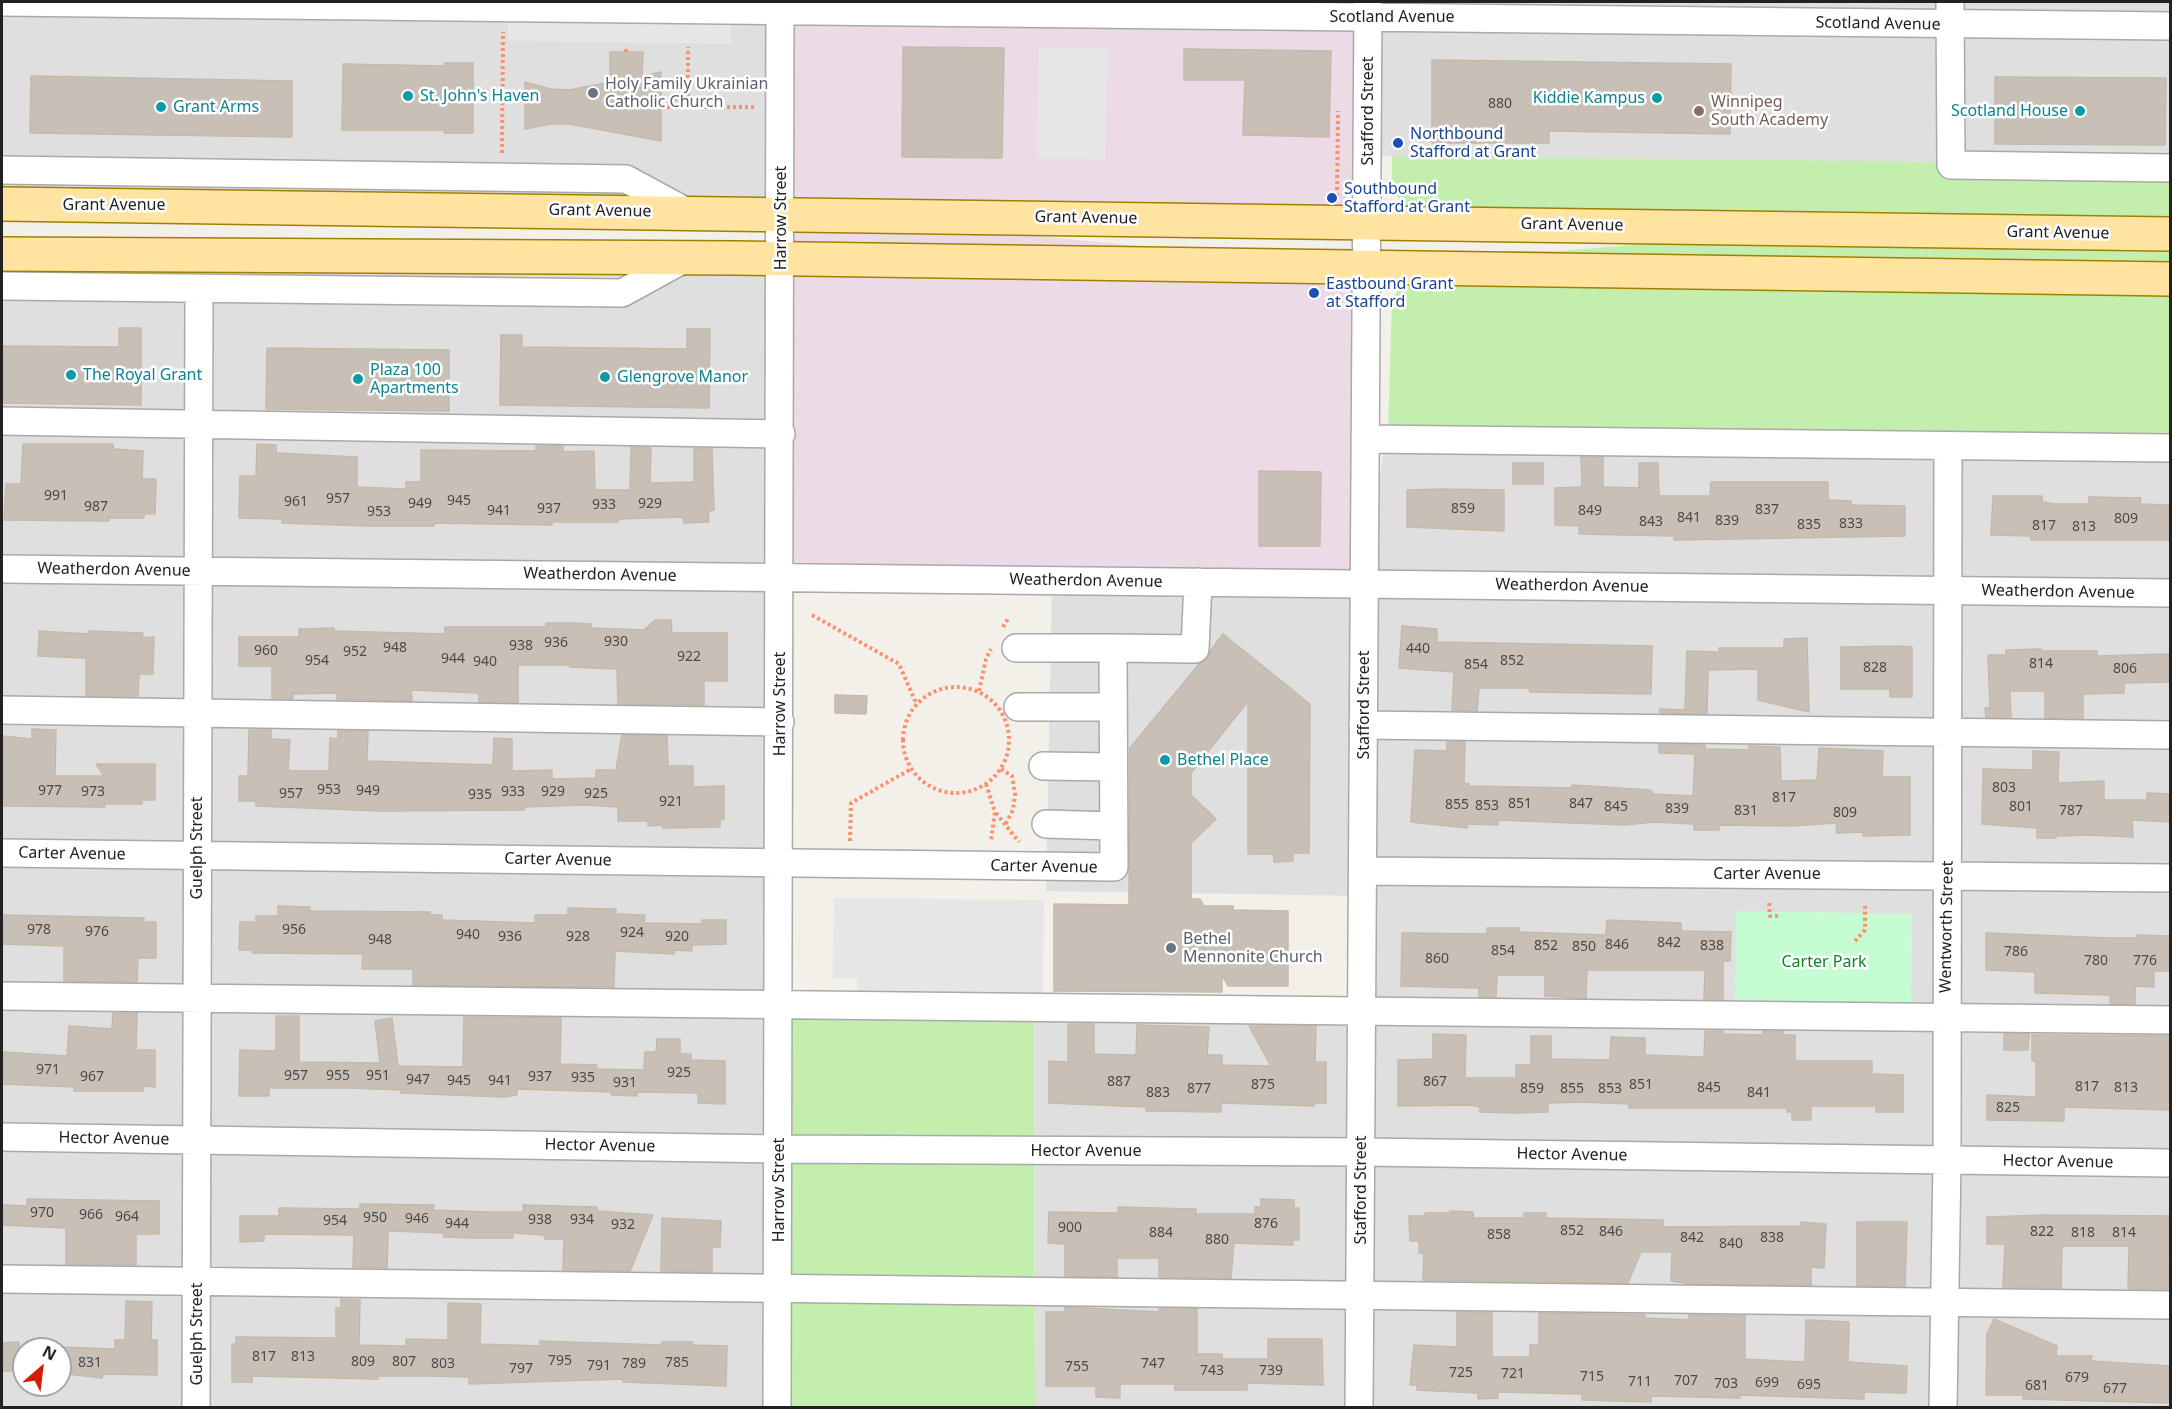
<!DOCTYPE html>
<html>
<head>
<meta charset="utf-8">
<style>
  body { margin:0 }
  #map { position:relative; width:2172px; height:1409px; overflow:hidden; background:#f2f0e8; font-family:"Noto Sans",sans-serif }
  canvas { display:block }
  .frame { position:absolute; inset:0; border:3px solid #222; pointer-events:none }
  .north { position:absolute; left:12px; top:1337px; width:60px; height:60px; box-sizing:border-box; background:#fff; border:2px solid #a7a7a7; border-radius:50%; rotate:28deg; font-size:16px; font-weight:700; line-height:24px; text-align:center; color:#222 }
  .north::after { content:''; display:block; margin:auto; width:21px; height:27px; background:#d41c00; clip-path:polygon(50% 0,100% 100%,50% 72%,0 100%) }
</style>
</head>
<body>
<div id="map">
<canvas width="2172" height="1409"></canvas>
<div class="frame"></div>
<div class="north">N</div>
</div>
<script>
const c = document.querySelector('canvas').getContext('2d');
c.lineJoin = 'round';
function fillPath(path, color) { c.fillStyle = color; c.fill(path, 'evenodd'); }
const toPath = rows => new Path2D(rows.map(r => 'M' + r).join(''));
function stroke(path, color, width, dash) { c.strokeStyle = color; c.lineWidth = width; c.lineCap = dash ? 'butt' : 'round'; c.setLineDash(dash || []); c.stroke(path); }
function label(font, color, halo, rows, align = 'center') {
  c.font = font + ' "Noto Sans",sans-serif'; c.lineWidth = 5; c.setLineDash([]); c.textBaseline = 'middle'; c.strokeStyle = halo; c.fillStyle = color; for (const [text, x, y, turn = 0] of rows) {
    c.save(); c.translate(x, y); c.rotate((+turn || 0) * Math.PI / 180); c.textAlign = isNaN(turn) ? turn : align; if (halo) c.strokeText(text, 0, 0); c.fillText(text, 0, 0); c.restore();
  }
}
const residential = toPath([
  [2,2,1233,2,1232,14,781,214,2,204],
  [1499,2,2170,2,2170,169,1949,162,1367,156,1368,17,1499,17],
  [2,254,781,259,777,1407,2,1408],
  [24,1349,60,1349,60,1385,24,1385],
  [1388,430,2170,448,2170,1407,1035,1407,1034,1007,1361,1011,1362,896,1046,891,1052,581,1365,559]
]);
const industrial = toPath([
  [780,10,1368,17,1367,222,841,216,1335,266,1367,266,1365,583,781,577]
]);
const grass = toPath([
  [1392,156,1949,162,2170,169,2170,222,1407,208,1400,202,1392,186],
  [1659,243,2170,251,2170,266,1415,255,1405,251,1558,251],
  [1409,282,2170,294,2170,448,1388,430,1392,300,1401,285],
  [780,1005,1034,1007,1035,1407,777,1408]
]);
const park = toPath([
  [1736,911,1912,914,1911,1014,1735,1011]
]);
const parking = toPath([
  [508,8,731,10,731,44,508,41],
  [1038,48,1107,48,1106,159,1037,158],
  [834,898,1044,900,1043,996,857,995,857,978,833,978]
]);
const building = toPath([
  [903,47,1004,48,1002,158,902,157,903,47],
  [1184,49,1331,51,1329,137,1243,135,1245,80,1184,80,1184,49],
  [610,52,643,52,642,76,661,72,661,141,570,124,550,124,525,129,525,82,550,89,570,90,610,82,610,52],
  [1432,60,1731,64,1730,134,1549,131,1549,143,1432,143,1432,60],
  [444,63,473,63,473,133,444,133,445,130,342,130,343,64,444,66,444,63],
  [31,76,292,81,292,137,30,133,31,76],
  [1995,77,2166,78,2165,145,1995,144,1995,77],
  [119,328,141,328,141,405,2,403,2,346,119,347,119,328],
  [687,329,710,329,709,408,500,405,501,335,522,335,522,347,687,349,687,329],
  [267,348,449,350,449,411,266,409,267,348],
  [23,444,113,444,113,449,143,451,142,479,156,479,155,514,144,514,144,518,109,518,109,521,4,520,6,484,21,484,23,444],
  [257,444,276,445,276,453,357,457,357,487,406,489,406,482,421,482,421,450,536,451,536,446,563,446,563,452,594,451,595,490,630,490,631,447,651,448,650,483,694,482,694,448,712,449,714,510,708,511,709,522,684,523,683,517,618,519,618,522,552,522,552,525,434,523,434,526,366,526,282,523,282,519,239,518,240,476,256,476,257,444],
  [1581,457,1603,457,1603,487,1639,488,1639,463,1658,463,1659,496,1710,496,1711,482,1828,482,1828,500,1851,501,1851,505,1905,506,1905,536,1674,540,1674,536,1579,534,1579,526,1555,525,1555,488,1582,487,1581,457],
  [1513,463,1543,463,1543,484,1513,484,1513,463],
  [1259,471,1321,472,1320,546,1259,546,1259,471],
  [1444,489,1504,490,1504,531,1407,527,1407,490,1444,489],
  [1993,496,2042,496,2042,502,2055,504,2089,504,2089,497,2141,498,2140,504,2169,505,2170,540,2031,540,2031,536,1991,535,1993,496],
  [655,620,671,620,672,633,727,633,727,681,704,681,704,705,618,704,617,669,570,667,570,665,518,665,518,702,479,702,479,693,411,690,412,701,337,699,337,693,293,694,293,699,272,698,272,666,239,666,239,637,299,637,299,629,334,628,334,631,445,634,445,627,546,627,546,623,572,623,591,624,591,628,644,630,655,620],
  [1402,626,1437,629,1437,642,1652,646,1651,694,1530,692,1529,688,1479,688,1477,711,1452,710,1454,672,1399,668,1402,626],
  [39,631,89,634,89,631,143,633,142,638,154,637,153,674,139,674,138,696,86,696,86,658,38,656,39,631],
  [1223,634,1310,704,1309,853,1293,853,1293,861,1274,862,1274,854,1248,854,1248,701,1191,773,1191,795,1216,819,1191,843,1191,899,1200,899,1204,906,1233,906,1233,910,1288,911,1288,986,1228,986,1222,975,1222,992,1054,991,1054,904,1129,905,1130,748,1199,664,1208,658,1211,650,1223,634],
  [1807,638,1809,712,1758,700,1758,669,1708,670,1707,714,1660,713,1660,709,1685,710,1687,651,1719,652,1719,648,1784,648,1784,639,1807,638],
  [1902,646,1912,647,1912,697,1890,697,1890,689,1841,689,1841,647,1902,646],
  [2041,649,2041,651,2097,651,2097,656,2170,654,2170,682,2124,683,2124,693,2083,694,2083,718,2045,718,2045,691,2010,691,2011,717,1986,717,1985,708,1990,708,1988,655,2006,655,2006,650,2041,649],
  [835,695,867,696,866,714,835,713,835,695],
  [32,729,56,730,55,776,104,776,96,764,155,764,155,800,142,800,142,804,105,804,105,807,2,806,2,736,32,739,32,729],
  [249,730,271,730,271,739,290,740,288,770,292,771,329,771,330,738,338,739,338,731,368,731,367,761,493,765,494,738,512,739,512,771,552,770,552,779,596,778,596,770,616,770,622,735,667,736,668,766,693,766,693,787,724,786,724,819,720,819,720,827,663,828,662,825,648,826,648,821,618,821,618,807,584,805,525,807,524,810,381,811,256,806,256,801,239,801,239,776,248,776,249,730],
  [1447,742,1465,742,1464,783,1469,784,1469,786,1572,788,1572,785,1651,790,1653,794,1693,796,1695,754,1659,753,1659,744,1705,745,1705,749,1749,750,1749,746,1780,747,1781,781,1817,780,1819,748,1883,751,1882,777,1910,777,1910,835,1863,836,1863,832,1837,833,1836,823,1792,826,1719,825,1719,830,1694,830,1694,824,1652,822,1625,825,1498,820,1498,825,1467,824,1467,828,1411,822,1415,750,1447,751,1447,742],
  [2033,751,2059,752,2058,783,2104,781,2104,800,2147,800,2147,793,2170,794,2170,822,2132,820,2133,837,2088,835,2056,836,2056,838,2037,838,2037,828,1982,824,1983,769,2033,770,2033,751],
  [278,906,310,907,310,911,430,912,430,915,442,915,442,920,535,923,535,915,568,915,568,908,616,909,616,914,645,915,644,923,702,924,702,920,726,920,726,944,692,945,692,951,674,950,674,954,615,951,614,987,413,985,413,969,362,969,363,954,252,953,252,950,239,950,240,922,256,922,256,916,278,916,278,906],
  [2,915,144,918,144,922,156,922,156,958,138,958,137,982,64,981,64,946,2,944,2,915],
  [1607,920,1681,923,1681,931,1731,932,1730,961,1723,961,1723,999,1704,999,1705,970,1587,970,1586,998,1545,996,1545,975,1497,975,1496,997,1479,997,1479,988,1401,986,1402,933,1487,934,1487,928,1519,928,1519,932,1606,935,1607,920],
  [1986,933,2109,938,2137,938,2137,935,2170,936,2170,971,2154,971,2154,987,2135,986,2135,1004,2110,1004,2110,995,2035,993,2035,972,1986,970,1986,933],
  [113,1013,137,1013,136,1050,155,1050,155,1087,143,1086,143,1091,74,1091,74,1087,2,1084,2,1052,67,1056,69,1026,112,1029,113,1013],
  [276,1016,299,1016,299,1062,380,1063,375,1021,392,1018,398,1066,463,1067,464,1017,561,1018,560,1064,597,1065,596,1069,644,1070,645,1052,656,1052,657,1039,680,1039,680,1054,691,1054,691,1060,725,1061,725,1104,698,1103,698,1093,637,1092,637,1096,611,1095,612,1092,517,1089,517,1095,504,1097,401,1093,401,1090,350,1088,269,1088,269,1096,239,1096,240,1050,276,1051,276,1016],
  [1068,1024,1094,1024,1094,1054,1136,1055,1137,1025,1209,1027,1207,1055,1222,1055,1222,1065,1271,1066,1249,1026,1316,1026,1315,1062,1326,1062,1326,1103,1314,1103,1314,1106,1221,1103,1221,1112,1146,1111,1146,1107,1049,1103,1049,1061,1068,1062,1068,1024],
  [1705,1031,1723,1031,1723,1034,1763,1035,1763,1031,1783,1031,1783,1035,1795,1035,1795,1061,1872,1061,1872,1074,1903,1075,1903,1112,1876,1112,1876,1106,1811,1106,1811,1120,1792,1120,1792,1112,1787,1112,1787,1108,1629,1108,1629,1104,1584,1102,1548,1103,1548,1112,1517,1113,1480,1112,1480,1107,1471,1105,1398,1106,1398,1060,1433,1059,1433,1034,1466,1035,1465,1078,1516,1078,1516,1065,1531,1065,1531,1036,1551,1036,1551,1059,1610,1060,1611,1037,1645,1038,1645,1055,1704,1057,1705,1031],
  [2004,1034,2029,1034,2028,1050,2004,1050,2004,1034],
  [2032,1035,2170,1036,2170,1110,2064,1107,2064,1121,1987,1120,1987,1095,2036,1097,2036,1061,2032,1061,2032,1035],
  [27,1199,159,1201,159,1234,136,1234,136,1265,66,1264,66,1228,2,1225,2,1205,27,1206,27,1199],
  [1261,1199,1294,1200,1294,1208,1299,1208,1299,1240,1292,1240,1293,1245,1234,1243,1231,1278,1159,1277,1159,1258,1117,1258,1117,1277,1065,1276,1065,1244,1048,1243,1049,1212,1118,1213,1118,1207,1196,1209,1196,1214,1255,1214,1255,1207,1261,1207,1261,1199],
  [360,1204,434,1205,433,1210,488,1212,523,1212,523,1205,597,1207,597,1211,653,1215,630,1271,563,1270,564,1239,545,1239,544,1235,513,1233,513,1238,469,1238,444,1237,444,1233,391,1231,388,1232,387,1268,353,1267,354,1235,264,1234,264,1241,240,1242,240,1216,279,1216,279,1208,360,1209,360,1204],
  [1450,1211,1473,1212,1473,1218,1524,1218,1524,1213,1546,1213,1546,1218,1663,1220,1663,1227,1801,1226,1801,1222,1826,1224,1824,1268,1811,1267,1811,1285,1691,1284,1671,1281,1672,1252,1641,1252,1628,1283,1423,1280,1424,1253,1419,1253,1419,1241,1410,1241,1409,1216,1425,1216,1425,1213,1450,1213,1450,1211],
  [2046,1215,2169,1216,2170,1289,2128,1289,2129,1246,2062,1246,2061,1288,2003,1287,2005,1244,1987,1244,1987,1217,2046,1215],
  [662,1218,721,1221,720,1247,712,1247,712,1272,661,1271,662,1218],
  [1857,1222,1907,1222,1905,1286,1857,1286,1857,1222],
  [341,1299,360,1300,359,1345,406,1346,406,1339,448,1340,448,1303,481,1304,480,1344,540,1346,540,1341,662,1345,662,1342,693,1342,690,1345,727,1346,726,1386,623,1382,623,1379,469,1384,469,1377,431,1376,378,1376,378,1379,252,1376,252,1382,232,1382,232,1344,236,1344,236,1337,336,1338,336,1308,341,1308,341,1299],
  [126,1301,152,1302,151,1340,157,1340,157,1375,103,1374,102,1378,60,1373,60,1347,115,1349,115,1340,125,1340,126,1301],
  [1065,1307,1159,1312,1159,1309,1197,1309,1197,1354,1222,1354,1222,1359,1268,1359,1268,1339,1322,1339,1323,1385,1247,1383,1247,1390,1175,1390,1175,1384,1120,1384,1120,1398,1096,1397,1096,1386,1046,1386,1046,1312,1065,1312,1065,1307],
  [1457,1312,1492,1313,1492,1357,1530,1357,1530,1345,1539,1345,1539,1313,1645,1315,1645,1318,1689,1320,1689,1315,1745,1316,1745,1359,1802,1362,1805,1361,1806,1320,1849,1322,1848,1362,1907,1366,1906,1393,1864,1392,1864,1399,1740,1395,1740,1398,1651,1396,1651,1402,1582,1400,1582,1394,1498,1392,1498,1398,1478,1399,1478,1393,1417,1390,1417,1385,1410,1385,1414,1345,1457,1347,1457,1312],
  [1994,1319,2057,1346,2056,1356,2092,1356,2091,1361,2170,1366,2170,1403,2023,1399,2023,1395,1986,1395,1987,1334,1994,1319],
  [19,1342,19,1371,2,1371,2,1343,19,1342]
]);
const path = toPath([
  [626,52,626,46],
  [502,98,525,97],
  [661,107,757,107],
  [675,107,675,95,688,95,688,47],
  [502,153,503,32],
  [1337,196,1338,111],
  [812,615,899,664,916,703],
  [1003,627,1009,617],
  '903 740a53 53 0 1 1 106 0a53 53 0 1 1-106 0Z',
  [979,691,986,659,991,649],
  [1001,769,1012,776,1015,794,1013,810,1005,825],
  [986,784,995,812,991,841],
  [996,813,1019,842],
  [850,841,851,803,911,769],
  [1769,903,1770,916,1779,916],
  [1855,941,1865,930,1865,905]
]);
const minor = toPath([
  [2,2,2170,26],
  [1950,2,1951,165,2170,168],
  [2,170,626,179,687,212],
  [2,286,622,293,684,259],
  [2,421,781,434],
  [1365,439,2170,448],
  [2,569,2170,593],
  [1016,648,1113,648],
  [1018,707,1112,707],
  [2,710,780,722],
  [1363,725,2170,735],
  [1043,766,1113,767],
  [1046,824,1113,826],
  [2,853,1114,867,1113,648,1195,649,1198,582],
  [1363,871,2170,878],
  [2,996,2170,1020],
  [2,1137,779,1149,1361,1152,2170,1163],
  [2,1279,2170,1305],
  [196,1408,199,289],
  [777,1408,780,2],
  [1359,1408,1368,2],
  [1943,1408,1947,1161,1948,446]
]);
const major = toPath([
  [2,204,2170,234],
  [2,254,735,258,2170,279]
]);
const markers = [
  [593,93,6,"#6b7280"],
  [408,96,6,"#0f9aa8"],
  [1657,98,6,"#0f9aa8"],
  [161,107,6,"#0f9aa8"],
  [1699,111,6,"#8d6e63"],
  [2080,111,6,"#0f9aa8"],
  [1398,143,6,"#1a4fb4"],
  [1332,198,6,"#1a4fb4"],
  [1314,293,6,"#1a4fb4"],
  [71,375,6,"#0f9aa8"],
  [605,377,6,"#0f9aa8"],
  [358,379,6,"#0f9aa8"],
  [1165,760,6,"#0f9aa8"],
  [1171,948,6,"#6b7280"]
];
const numberNames = [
  ["880",1500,104],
  ["991",56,496],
  ["957",338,499],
  ["945",459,501],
  ["961",296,502],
  ["949",420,504],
  ["929",650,504],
  ["933",604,505],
  ["987",96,507],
  ["937",549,509],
  ["859",1463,509],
  ["837",1767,510],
  ["941",499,511],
  ["849",1590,511],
  ["953",379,512],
  ["841",1689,518],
  ["809",2126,519],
  ["839",1727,521],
  ["843",1651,522],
  ["833",1851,524],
  ["835",1809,525],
  ["817",2044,526],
  ["813",2084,527],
  ["930",616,642],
  ["936",556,643],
  ["938",521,646],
  ["948",395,648],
  ["440",1418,649],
  ["960",266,651],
  ["952",355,652],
  ["922",689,657],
  ["944",453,659],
  ["954",317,661],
  ["852",1512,661],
  ["940",485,662],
  ["814",2041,664],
  ["854",1476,665],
  ["828",1875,668],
  ["806",2125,669],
  ["803",2004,788],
  ["953",329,790],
  ["977",50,791],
  ["949",368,791],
  ["973",93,792],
  ["933",513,792],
  ["929",553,792],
  ["957",291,794],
  ["925",596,794],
  ["935",480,795],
  ["817",1784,798],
  ["921",671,802],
  ["851",1520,804],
  ["847",1581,804],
  ["855",1457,805],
  ["853",1487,806],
  ["845",1616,807],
  ["801",2021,807],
  ["839",1677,809],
  ["831",1746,811],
  ["787",2071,811],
  ["809",1845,813],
  ["978",39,930],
  ["956",294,930],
  ["976",97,932],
  ["924",632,933],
  ["940",468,935],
  ["936",510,937],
  ["928",578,937],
  ["920",677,937],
  ["948",380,940],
  ["842",1669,943],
  ["846",1617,945],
  ["852",1546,946],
  ["838",1712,946],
  ["850",1584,947],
  ["854",1503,951],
  ["786",2016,952],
  ["860",1437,959],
  ["780",2096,961],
  ["776",2145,961],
  ["971",48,1070],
  ["925",679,1073],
  ["957",296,1076],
  ["955",338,1076],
  ["951",378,1076],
  ["967",92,1077],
  ["937",540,1077],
  ["935",583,1078],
  ["947",418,1080],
  ["945",459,1081],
  ["941",500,1081],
  ["887",1119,1082],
  ["867",1435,1082],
  ["931",625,1083],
  ["875",1263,1085],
  ["851",1641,1085],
  ["817",2087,1087],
  ["845",1709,1088],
  ["813",2126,1088],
  ["877",1199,1089],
  ["859",1532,1089],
  ["855",1572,1089],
  ["853",1610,1089],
  ["883",1158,1093],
  ["841",1759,1093],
  ["825",2008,1108],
  ["970",42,1213],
  ["966",91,1215],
  ["964",127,1217],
  ["950",375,1218],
  ["946",417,1219],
  ["938",540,1220],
  ["934",582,1220],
  ["954",335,1221],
  ["944",457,1224],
  ["876",1266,1224],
  ["932",623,1225],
  ["900",1070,1228],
  ["852",1572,1231],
  ["846",1611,1232],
  ["822",2042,1232],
  ["884",1161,1233],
  ["818",2083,1233],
  ["814",2124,1233],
  ["858",1499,1235],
  ["842",1692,1238],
  ["838",1772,1238],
  ["880",1217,1240],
  ["840",1731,1244],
  ["817",264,1357],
  ["813",303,1357],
  ["795",560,1361],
  ["809",363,1362],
  ["807",404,1362],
  ["831",90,1363],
  ["785",677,1363],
  ["803",443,1364],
  ["789",634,1364],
  ["747",1153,1364],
  ["791",599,1366],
  ["755",1077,1367],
  ["797",521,1369],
  ["743",1212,1371],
  ["739",1271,1371],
  ["725",1461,1373],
  ["721",1513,1374],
  ["715",1592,1377],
  ["679",2077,1378],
  ["707",1686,1381],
  ["711",1640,1382],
  ["699",1767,1383],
  ["703",1726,1384],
  ["695",1809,1385],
  ["681",2037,1386],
  ["677",2115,1389]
];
const streetNames = [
  ["Scotland Avenue",1392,17],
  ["Scotland Avenue",1878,24,1],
  ["Stafford Street",1368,111,-90],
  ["Grant Avenue",114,205],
  ["Grant Avenue",600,211,1],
  ["Harrow Street",781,218,-90],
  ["Grant Avenue",1086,218,1],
  ["Grant Avenue",1572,225,1],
  ["Grant Avenue",2058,233,1],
  ["Weatherdon Avenue",114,570,1],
  ["Weatherdon Avenue",600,575,1],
  ["Weatherdon Avenue",1086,581,1],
  ["Weatherdon Avenue",1572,586,1],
  ["Weatherdon Avenue",2058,592,1],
  ["Harrow Street",780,704,-90],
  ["Stafford Street",1364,705,-90],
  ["Guelph Street",197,848,-90],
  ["Carter Avenue",72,854,1],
  ["Carter Avenue",558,860,1],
  ["Carter Avenue",1044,867,1],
  ["Carter Avenue",1767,874],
  ["Wentworth Street",1947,927,-89],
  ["Hector Avenue",114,1139,1],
  ["Hector Avenue",600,1146,1],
  ["Hector Avenue",1086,1151],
  ["Hector Avenue",1572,1155,1],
  ["Hector Avenue",2058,1162,1],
  ["Harrow Street",779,1190,-90],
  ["Stafford Street",1361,1190,-90],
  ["Guelph Street",197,1334,-90]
];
const worshipNames = [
  ["Holy Family Ukrainian",605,84],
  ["Catholic Church",605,102],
  ["Bethel",1183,939],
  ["Mennonite Church",1183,957]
];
const cultureNames = [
  ["St. John's Haven",420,96],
  ["Kiddie Kampus",1645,98,"right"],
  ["Grant Arms",173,107],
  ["Scotland House",2068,111,"right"],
  ["Plaza 100",370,370],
  ["Apartments",370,388],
  ["The Royal Grant",83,375],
  ["Glengrove Manor",617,377],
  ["Bethel Place",1177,760]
];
const educationNames = [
  ["Winnipeg",1711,102],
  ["South Academy",1711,120]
];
const transitNames = [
  ["Northbound",1410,134],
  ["Stafford at Grant",1410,152],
  ["Southbound",1344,189],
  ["Stafford at Grant",1344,207],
  ["Eastbound Grant",1326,284],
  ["at Stafford",1326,302]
];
const parkNames = [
  ["Carter Park",1824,962]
];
fillPath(residential, '#e0dfdf');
fillPath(industrial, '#ecdae6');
fillPath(grass, '#c4eead');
fillPath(park, '#c5fcd1');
fillPath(parking, '#e6e6e6');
fillPath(building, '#c8c0b7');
stroke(building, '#c5b9aa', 1.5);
stroke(minor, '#a9a9a9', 30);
stroke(major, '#a08000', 36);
stroke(path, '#ff8f6d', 4, [3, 3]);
stroke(minor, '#fff', 27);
stroke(major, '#ffe3a1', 33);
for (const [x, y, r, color] of markers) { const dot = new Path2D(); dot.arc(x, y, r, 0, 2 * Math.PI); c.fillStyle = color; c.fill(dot); stroke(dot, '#fff', 2); }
label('14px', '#4c4a47', null, numberNames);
label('16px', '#222', '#fff', streetNames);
label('16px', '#5b616d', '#fff', worshipNames, 'left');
label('16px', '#0d838f', '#fff', cultureNames, 'left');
label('16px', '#785e54', '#fff', educationNames, 'left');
label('16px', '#164399', '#fff', transitNames, 'left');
label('16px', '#068923', '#fff', parkNames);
</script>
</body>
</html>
